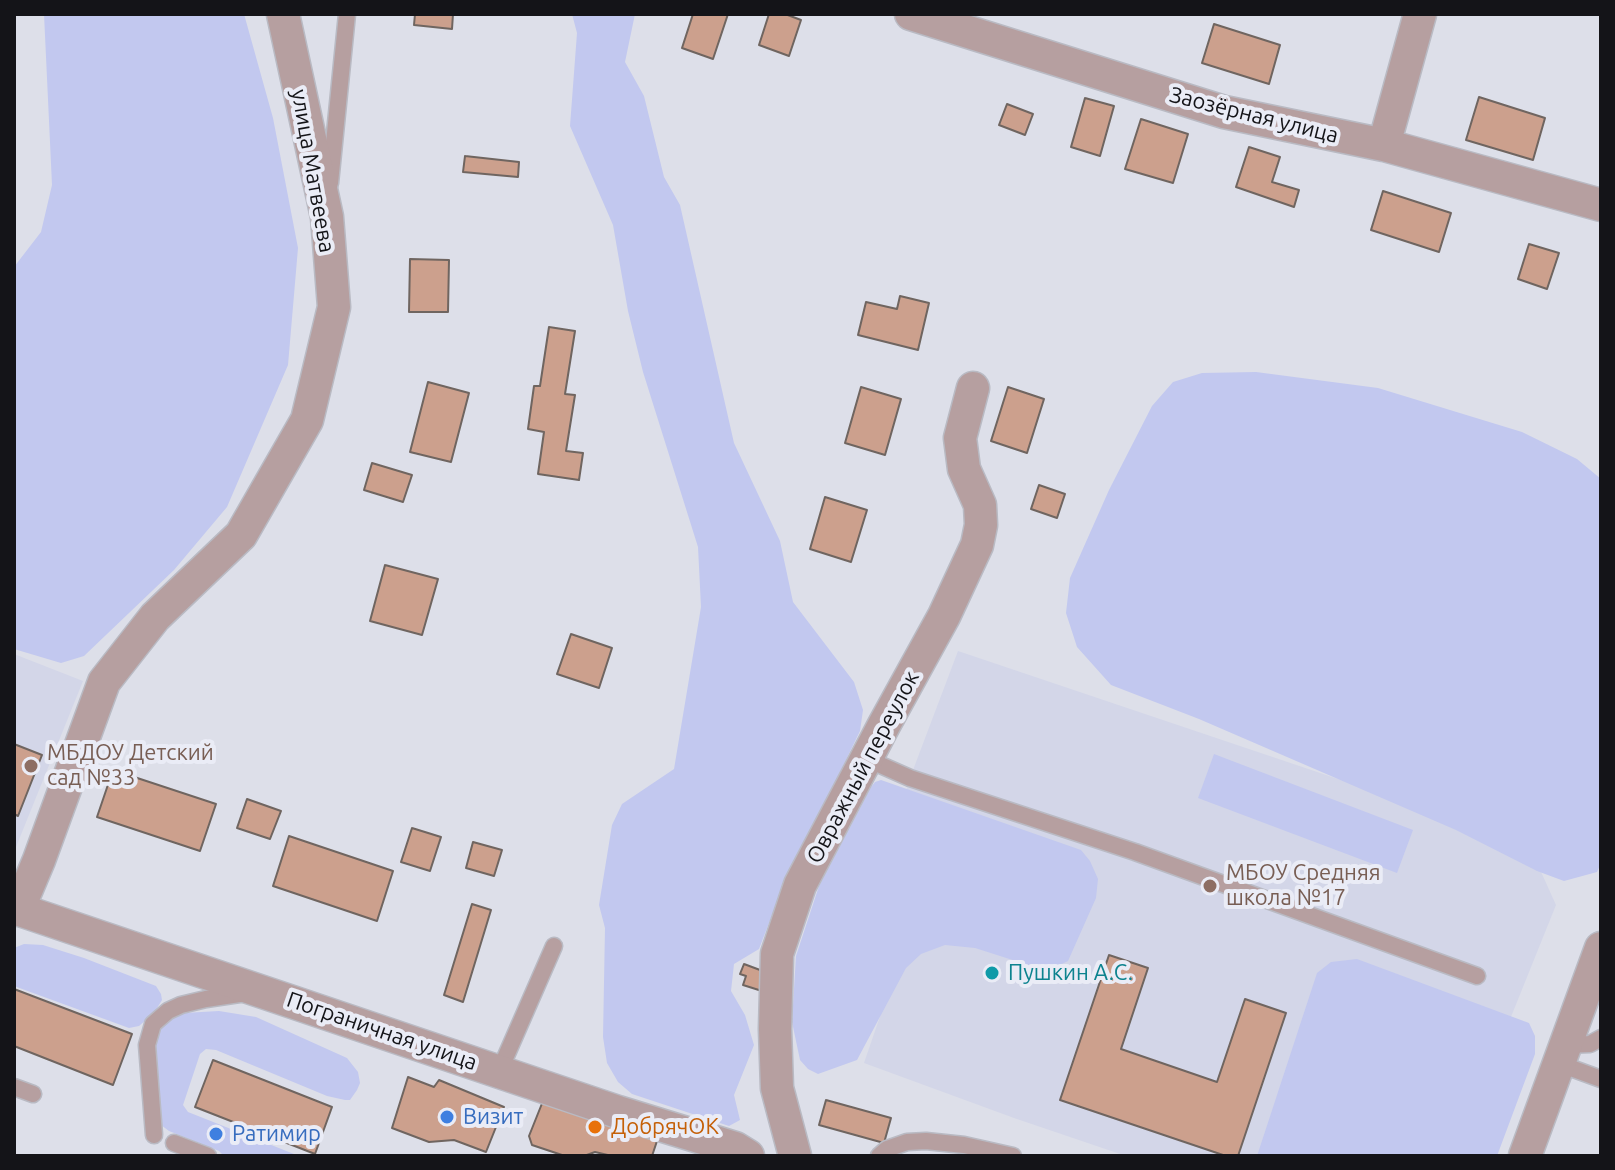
<!DOCTYPE html>
<html>
<head>
<meta charset="utf-8">
<style>
  body { margin:0 }
  #map { position:relative; width:1615px; height:1170px; overflow:hidden; background:#dddfe9; font-family:Ubuntu,sans-serif }
  canvas { display:block }
  .frame { position:absolute; inset:0; border:16px solid #141418; pointer-events:none }
</style>
</head>
<body>
<div id="map">
<canvas width="1615" height="1170"></canvas>
<div class="frame"></div>
</div>
<script>
const c = document.querySelector('canvas').getContext('2d');
c.lineJoin = 'round';
function fillPath(path, color) { c.fillStyle = color; c.fill(path, 'evenodd'); }
const toPath = rows => new Path2D(rows.map(r => 'M' + r).join(''));
function stroke(path, color, width, dash) { c.strokeStyle = color; c.lineWidth = width; c.lineCap = dash ? 'butt' : 'round'; c.setLineDash(dash || []); c.stroke(path); }
function label(font, color, halo, rows, align = 'center') {
  c.font = font + ' Ubuntu,sans-serif'; c.lineWidth = 8; c.setLineDash([]); c.textBaseline = 'middle'; c.strokeStyle = halo; c.fillStyle = color; for (const [text, x, y, turn = 0] of rows) {
    c.save(); c.translate(x, y); c.rotate((+turn || 0) * Math.PI / 180); c.textAlign = isNaN(turn) ? turn : align; if (halo) c.strokeText(text, 0, 0); c.fillText(text, 0, 0); c.restore();
  }
}
const built = toPath([
  [958,651,1528,843,1556,905,1455,1156,1126,1156,1014,1118,864,1063,909,932,881,867,910,778],
  [14,654,83,681,14,852]
]);
const green = toPath([
  [44,14,244,14,273,118,298,248,288,365,227,507,174,570,84,656,61,663,14,649,14,267,41,232,52,185],
  [572,14,635,14,625,62,644,96,664,177,680,205,734,443,780,541,793,602,854,682,863,710,860,731,776,905,759,949,734,964,731,991,745,1015,754,1045,734,1095,740,1120,729,1126,632,1094,618,1082,607,1063,603,1037,605,928,599,905,612,825,622,804,674,769,701,607,698,547,643,372,628,311,613,225,570,126,577,33],
  [1256,372,1378,388,1522,432,1577,459,1601,479,1601,863,1597,872,1564,881,1537,871,1456,830,1199,719,1111,685,1077,647,1066,613,1070,578,1109,490,1152,406,1173,382,1202,373],
  [1214,754,1413,830,1397,873,1198,798],
  [881,780,1081,850,1090,861,1098,879,1096,898,1068,961,1047,971,975,948,945,945,921,954,906,968,857,1060,818,1074,808,1069,800,1060,792,1022,796,956,819,886,871,787,875,782],
  [24,944,43,945,84,958,156,986,161,994,162,1000,154,1013,139,1026,129,1028,14,986,14,948],
  [1357,959,1529,1023,1535,1036,1535,1054,1497,1156,1257,1156,1317,973,1331,962],
  [219,1011,256,1017,347,1058,358,1072,360,1083,357,1090,350,1100,345,1100,327,1096,216,1050,206,1049,200,1054,183,1105,188,1112,299,1156,224,1156,219,1151,169,1131,161,1125,158,1116,155,1036,159,1029,169,1019,184,1013]
]);
const building = toPath([
  [415,14,453,14,452,29,414,25,415,14],
  [693,14,728,14,713,59,682,48,693,14],
  [769,14,785,14,801,20,789,56,759,45,769,14],
  [1214,24,1280,45,1269,84,1202,63,1214,24],
  [1479,97,1545,118,1533,160,1466,140,1479,97],
  [1085,98,1114,106,1100,156,1071,147,1085,98],
  [1007,104,1033,114,1025,135,999,125,1007,104],
  [1141,119,1188,134,1173,183,1125,169,1141,119],
  [1249,147,1280,157,1272,182,1299,190,1294,207,1236,187,1249,147],
  [465,156,519,162,518,177,463,172,465,156],
  [1383,191,1451,213,1439,252,1371,230,1383,191],
  [1529,244,1559,253,1547,289,1518,279,1529,244],
  [410,259,449,260,448,312,409,312,410,259],
  [900,296,929,303,918,350,858,335,866,302,897,309,900,296],
  [549,327,575,331,565,394,575,395,566,451,583,453,579,480,538,474,544,432,528,429,534,386,540,386,549,327],
  [428,382,469,393,451,462,410,452,428,382],
  [861,387,901,399,885,455,845,443,861,387],
  [1008,387,1044,399,1027,453,991,441,1008,387],
  [372,463,412,475,403,502,364,490,372,463],
  [1039,485,1065,494,1057,518,1031,509,1039,485],
  [825,497,867,510,851,562,810,549,825,497],
  [385,565,438,579,422,635,370,621,385,565],
  [571,634,612,648,599,688,557,674,571,634],
  [14,744,42,755,18,816,14,814,14,744],
  [113,770,216,804,200,851,97,817,113,770],
  [247,799,281,811,270,839,237,828,247,799],
  [412,828,441,837,430,871,401,862,412,828],
  [289,836,393,871,377,921,273,886,289,836],
  [473,842,502,850,494,876,466,868,473,842],
  [472,904,491,910,463,1002,444,995,472,904],
  [1109,955,1148,968,1121,1049,1217,1082,1245,999,1286,1013,1238,1156,1226,1156,1060,1100,1109,955],
  [744,964,768,973,762,991,743,985,746,976,740,974,744,964],
  [14,989,132,1034,113,1085,14,1046,14,989],
  [213,1060,332,1107,315,1154,195,1107,213,1060],
  [408,1077,434,1087,439,1080,504,1107,486,1152,454,1140,429,1142,392,1128,408,1077],
  [545,1096,661,1129,652,1156,612,1156,595,1152,584,1156,565,1156,532,1145,529,1136,545,1096],
  [826,1100,891,1118,884,1143,819,1125,826,1100]
]);
const service = toPath([
  [330,183,347,14],
  [867,759,910,778,1135,852,1477,976],
  [1566,1045,1590,1044,1601,1038],
  [1560,1064,1601,1079],
  [499,1072,554,946],
  [14,1087,33,1094],
  [154,1135,147,1045,153,1024,168,1011,181,1005,206,999,246,993],
  [174,1143,208,1156],
  [879,1156,887,1149,907,1142,926,1141,964,1145,1013,1156]
]);
const minor = toPath([
  [911,14,1224,112,1384,145,1601,205],
  [1384,145,1420,14],
  [14,908,618,1112,735,1148,748,1156],
  [18,910,39,860,104,682,155,617,241,535,307,420,334,307,327,217,283,14],
  [795,1156,777,1088,775,1029,777,954,800,885,884,725,944,616,977,545,981,525,980,505,964,469,960,438,973,388],
  [1525,1156,1601,948]
]);
const markers = [
  [31,766,8,"#8d6e63"],
  [1210,886,8,"#8d6e63"],
  [992,973,8,"#0f9aa8"],
  [447,1117,8,"#3f7fe0"],
  [595,1127,8,"#e8710a"],
  [216,1134,8,"#3f7fe0"]
];
const streetNames = [
  ["Заозёрная улица",1254,115,14],
  ["улица Матвеева",313,171,80],
  ["Овражный переулок",863,767,-62],
  ["Пограничная улица",382,1031,19]
];
const educationNames = [
  ["МБДОУ Детский",47,753],
  ["сад №33",47,778],
  ["МБОУ Средняя",1226,873],
  ["школа №17",1226,898]
];
const cultureNames = [
  ["Пушкин А.С.",1008,973]
];
const shopNames = [
  ["Визит",463,1117],
  ["Ратимир",232,1134]
];
const foodNames = [
  ["ДобрячОК",611,1127]
];
fillPath(built, '#d3d6e8');
fillPath(green, '#c2c8ef');
fillPath(building, '#cca08d');
stroke(building, '#6f6560', 2);
stroke(service, '#b9bac3', 19);
stroke(minor, '#b9bac3', 35);
stroke(service, '#b69fa0', 16);
stroke(minor, '#b69fa0', 32);
for (const [x, y, r, color] of markers) { const dot = new Path2D(); dot.arc(x, y, r, 0, 2 * Math.PI); c.fillStyle = color; c.fill(dot); stroke(dot, '#eaecf6', 3); }
label('22px', '#141418', '#eaecf6', streetNames);
label('22px', '#785e54', '#eaecf6', educationNames, 'left');
label('22px', '#0d838f', '#eaecf6', cultureNames, 'left');
label('22px', '#366cbe', '#eaecf6', shopNames, 'left');
label('22px', '#c56008', '#eaecf6', foodNames, 'left');
</script>
</body>
</html>
